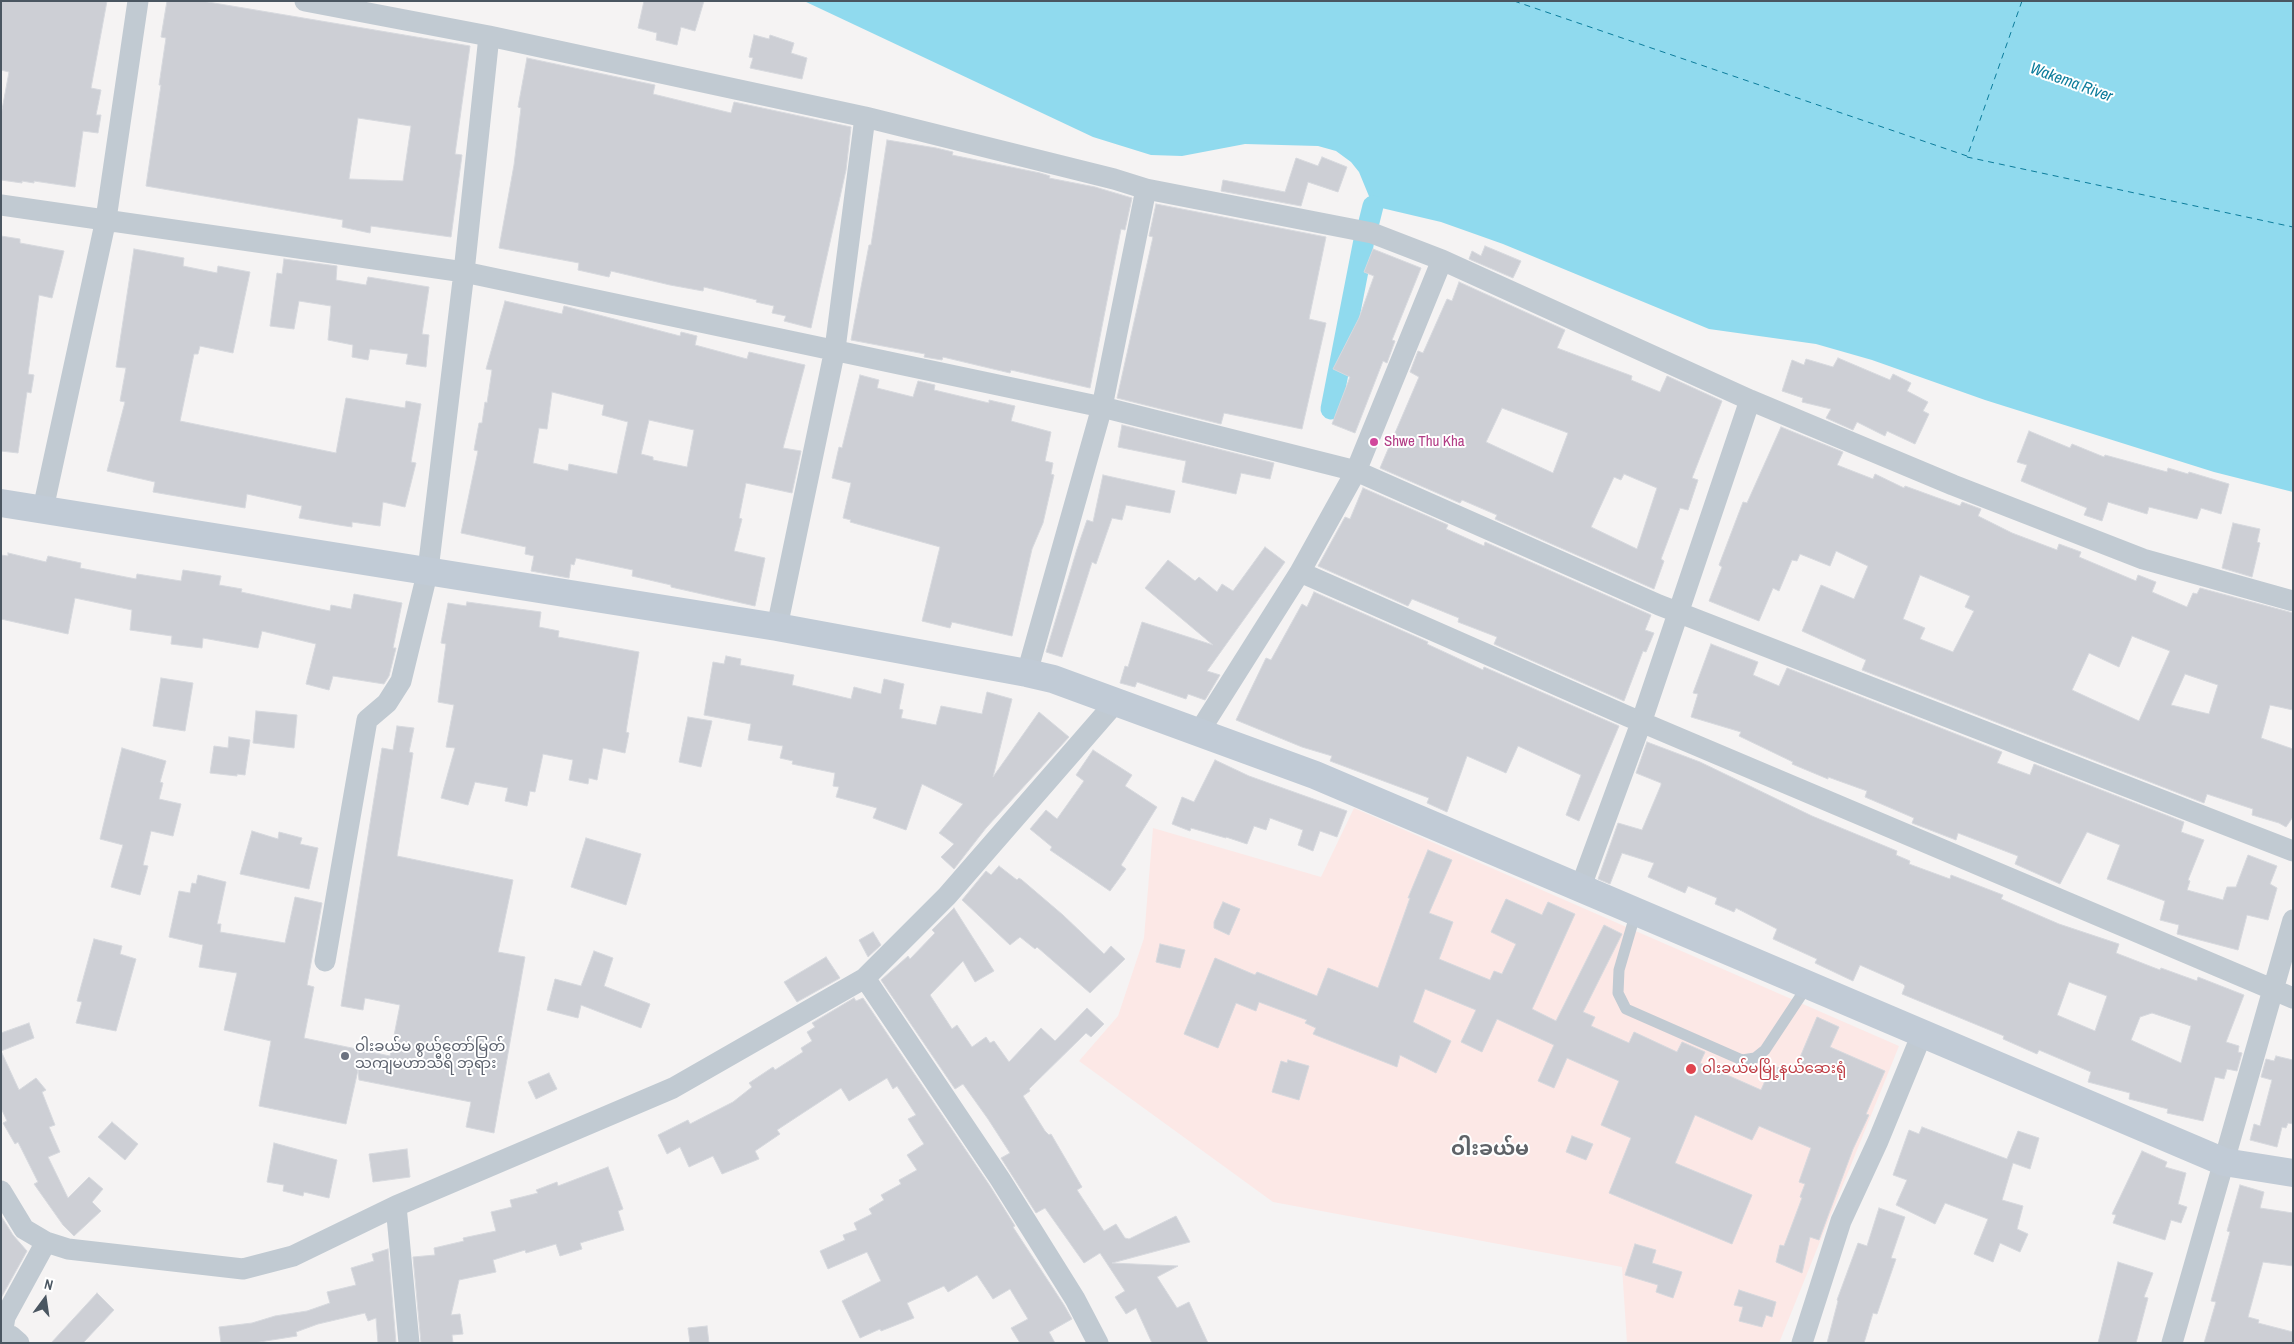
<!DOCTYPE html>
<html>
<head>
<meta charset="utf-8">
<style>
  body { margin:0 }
  #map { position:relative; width:2294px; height:1344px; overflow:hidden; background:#f5f3f3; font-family:"Archivo Narrow",sans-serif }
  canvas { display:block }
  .frame { position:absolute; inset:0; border:2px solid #4a5661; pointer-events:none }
  .north { position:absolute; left:20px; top:1274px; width:50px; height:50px; -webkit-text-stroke:4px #fff; paint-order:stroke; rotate:14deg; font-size:14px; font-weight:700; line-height:20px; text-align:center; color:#4a5661 }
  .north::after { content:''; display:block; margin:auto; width:18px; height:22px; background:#4a5661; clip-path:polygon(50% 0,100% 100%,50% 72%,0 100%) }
</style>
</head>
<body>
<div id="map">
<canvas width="2294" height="1344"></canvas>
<div class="frame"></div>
<div class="north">N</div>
</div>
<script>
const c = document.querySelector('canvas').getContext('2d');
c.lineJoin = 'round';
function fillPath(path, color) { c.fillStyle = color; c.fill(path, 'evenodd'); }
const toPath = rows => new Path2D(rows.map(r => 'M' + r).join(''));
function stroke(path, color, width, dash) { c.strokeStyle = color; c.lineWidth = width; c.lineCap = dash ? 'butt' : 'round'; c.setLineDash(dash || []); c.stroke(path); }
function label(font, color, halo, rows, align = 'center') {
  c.font = font + ' "Archivo Narrow","Noto Sans Myanmar",sans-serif'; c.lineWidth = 4; c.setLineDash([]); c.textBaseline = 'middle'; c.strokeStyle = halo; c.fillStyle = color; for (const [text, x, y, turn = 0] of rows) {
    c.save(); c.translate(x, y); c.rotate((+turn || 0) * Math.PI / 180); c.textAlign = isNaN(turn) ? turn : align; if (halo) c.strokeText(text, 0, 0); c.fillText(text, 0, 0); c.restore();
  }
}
const medical = toPath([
  [1354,808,1899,1046,1779,1343,1627,1343,1622,1267,1273,1202,1079,1061,1118,1016,1144,938,1153,828,1321,877]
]);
const water = toPath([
  [804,1,2293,1,2293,492,2214,472,1985,400,1872,360,1816,344,1709,329,1503,244,1441,222,1373,206,1359,172,1351,162,1336,151,1318,146,1245,144,1182,156,1151,155,1093,137]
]);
const canal = toPath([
  [1368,226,1373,206],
  [1331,409,1364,240]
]);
const ferry = toPath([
  [1514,1,1967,156],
  [2022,1,1967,157,2293,227]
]);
const building = toPath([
  [1,1,107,1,91,88,101,90,96,115,101,115,98,133,83,131,75,187,34,181,34,183,22,181,22,183,1,180,1,115,9,72,1,70,1,1],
  [167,1,202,1,470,46,455,154,462,155,451,237,371,226,370,233,342,227,343,220,146,186,161,85,159,85,166,38,161,37,167,1],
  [358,118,411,126,403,181,349,179,358,118],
  [644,1,704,1,695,31,681,27,677,45,656,40,657,33,638,28,644,1],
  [754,35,769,39,770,35,794,43,791,53,807,58,802,79,750,68,753,58,749,57,754,35],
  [527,58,655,85,653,94,731,113,734,102,851,127,846,170,811,328,784,321,786,316,772,313,774,306,756,302,757,300,704,287,703,291,670,285,611,271,609,277,578,270,579,263,499,248,514,165,521,108,518,107,527,58],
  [887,140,936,148,953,152,952,155,1040,173,1050,176,1049,178,1095,187,1132,198,1125,230,1121,229,1090,388,1011,370,1010,373,943,357,942,360,924,357,925,354,851,340,869,245,871,245,887,140],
  [1322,157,1347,167,1338,192,1308,182,1301,206,1221,191,1223,180,1285,192,1296,158,1318,166,1322,157],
  [1156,204,1326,237,1309,319,1326,323,1302,429,1224,413,1221,424,1117,398,1153,237,1149,236,1156,204],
  [1,236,20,239,20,243,64,251,52,298,39,295,28,374,34,375,31,393,27,392,18,453,1,451,1,236],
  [1485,246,1521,261,1513,278,1469,259,1472,251,1481,256,1485,246],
  [134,249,184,258,183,266,217,273,218,266,250,272,233,353,200,346,198,354,194,354,180,421,336,453,346,398,405,408,406,401,421,404,411,462,416,463,405,507,383,502,380,526,352,522,352,527,339,525,299,518,302,506,247,494,245,508,153,492,155,482,107,471,125,402,120,401,126,368,116,367,134,249],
  [1373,249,1421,268,1392,340,1395,341,1387,363,1383,361,1355,433,1332,424,1350,377,1333,369,1359,318,1374,276,1364,272,1373,249],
  [284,259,337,266,336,280,366,285,368,277,429,287,422,334,429,335,426,367,406,364,408,354,370,349,368,360,352,357,353,345,328,340,331,306,299,301,294,329,270,326,277,273,282,274,284,259],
  [1459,282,1565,330,1557,348,1632,376,1631,380,1660,392,1667,376,1722,401,1692,478,1698,480,1688,510,1680,508,1661,559,1664,561,1654,589,1495,519,1497,515,1462,500,1460,503,1380,468,1419,377,1410,372,1418,351,1423,353,1447,299,1452,301,1459,282],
  [1502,408,1568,433,1553,473,1486,442,1502,408],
  [1624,474,1657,488,1637,549,1591,527,1614,477,1621,480,1624,474],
  [505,301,562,314,564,306,680,336,681,332,697,336,695,345,747,359,749,352,805,365,783,448,801,451,792,493,746,483,739,518,742,519,734,551,765,558,755,606,671,587,671,585,632,576,633,570,576,558,574,565,571,564,569,578,531,571,534,556,525,554,526,547,461,533,478,451,474,450,479,423,482,423,485,402,487,403,492,370,486,369,505,301],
  [552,392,604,405,602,415,628,422,617,474,569,464,568,471,533,463,539,428,547,429,552,392],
  [649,420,694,430,687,467,653,460,653,457,641,454,649,420],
  [1838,358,1890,380,1893,374,1911,383,1907,391,1928,402,1923,411,1929,414,1915,444,1887,431,1885,436,1857,422,1853,430,1826,418,1831,409,1802,402,1803,398,1782,391,1792,360,1804,365,1806,359,1833,367,1838,358],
  [860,375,879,380,877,388,913,397,918,381,935,385,934,390,989,403,989,400,1015,406,1011,421,1051,432,1045,461,1053,463,1051,474,1054,475,1043,523,1032,549,1012,636,952,622,950,628,922,621,940,547,850,522,851,520,843,518,851,483,832,478,839,447,842,448,860,375],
  [1122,425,1274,463,1270,479,1241,473,1236,494,1182,482,1186,461,1118,447,1122,425],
  [1781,427,1843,452,1837,465,1873,479,1875,474,1904,488,1905,486,1960,506,1962,502,1981,509,1978,516,2012,533,2057,550,2059,544,2081,552,2079,557,2136,581,2138,575,2156,582,2152,592,2187,607,2193,593,2197,594,2200,588,2293,613,2293,710,2270,705,2261,738,2293,749,2293,817,2286,827,2279,823,2252,815,2253,809,2207,794,2204,803,1862,670,1866,660,1802,631,1821,585,1854,599,1868,566,1836,551,1830,566,1800,554,1797,561,1792,560,1779,591,1773,588,1759,621,1709,601,1722,567,1719,565,1743,502,1747,503,1781,427],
  [1920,575,1970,596,1965,607,1974,611,1953,652,1920,639,1925,628,1903,619,1920,575],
  [2132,636,2170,651,2139,721,2072,690,2089,653,2119,667,2132,636],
  [2185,674,2218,685,2209,714,2171,705,2185,674],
  [2029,431,2070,448,2072,444,2104,457,2105,455,2167,472,2168,468,2188,474,2189,472,2229,484,2221,514,2201,508,2197,519,2149,507,2147,514,2108,502,2102,521,2084,515,2087,508,2021,481,2027,465,2017,462,2029,431],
  [1103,475,1175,491,1170,513,1126,505,1122,520,1112,518,1096,564,1092,562,1062,657,1046,652,1077,549,1087,520,1093,522,1103,475],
  [1363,488,1448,525,1446,529,1484,546,1485,542,1651,615,1645,630,1654,633,1646,652,1643,651,1624,701,1494,644,1497,637,1458,622,1459,618,1412,599,1408,606,1318,566,1345,517,1350,519,1363,488],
  [2233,523,2260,529,2257,542,2260,543,2252,577,2222,568,2233,523],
  [1265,547,1285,562,1207,671,1220,675,1205,700,1188,694,1186,699,1137,682,1135,687,1120,683,1125,666,1128,667,1142,622,1213,645,1145,588,1168,560,1195,581,1199,577,1217,592,1222,584,1233,591,1265,547],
  [8,553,46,562,48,556,81,563,80,568,136,579,137,574,181,581,183,570,221,576,219,585,242,589,241,592,330,611,331,605,351,609,354,594,402,603,393,648,396,648,389,676,384,684,333,676,329,690,306,684,316,644,262,631,258,648,203,638,202,648,171,644,172,636,130,630,132,610,75,598,68,634,1,619,1,555,8,556,8,553],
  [1314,592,1428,642,1427,644,1483,670,1484,667,1619,726,1579,821,1566,815,1581,775,1518,746,1506,773,1467,756,1447,812,1427,803,1429,798,1330,761,1332,756,1302,747,1236,720,1266,658,1271,660,1302,604,1307,607,1314,592],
  [467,602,541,612,539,627,559,631,558,637,639,652,628,719,626,732,629,733,625,753,603,748,597,780,589,778,588,784,569,780,573,760,543,754,535,792,530,791,527,806,505,801,508,788,475,782,468,805,441,798,455,748,446,747,454,705,438,702,446,644,441,643,448,603,466,606,467,602],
  [1711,644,1758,662,1753,675,1779,686,1787,668,2002,752,1997,763,2030,775,2034,764,2184,822,2181,832,2204,840,2188,880,2190,881,2187,890,2223,900,2227,887,2236,887,2248,855,2277,866,2270,884,2277,888,2268,920,2247,915,2238,950,2177,934,2179,925,2160,920,2165,901,2107,879,2120,845,2087,832,2060,884,2015,864,2018,856,1958,833,1956,840,1912,823,1914,818,1865,797,1867,791,1828,777,1828,779,1792,764,1793,762,1739,736,1741,732,1691,717,1698,694,1693,693,1711,644],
  [726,656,741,659,740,665,794,675,792,685,851,699,854,687,881,694,884,679,904,684,899,709,903,710,901,718,936,725,941,706,982,714,987,692,1012,699,993,777,1039,712,1069,737,986,828,954,869,941,857,954,844,939,833,963,804,922,784,906,830,873,818,877,808,836,797,839,787,833,786,835,773,792,764,793,761,780,758,783,746,748,740,751,724,704,715,713,662,724,664,726,656],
  [161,678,193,683,185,731,153,726,161,678],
  [256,711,297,715,294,748,253,743,256,711],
  [688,717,712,721,701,767,679,762,688,717],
  [397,726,414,728,409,752,413,753,397,856,513,880,498,952,525,957,494,1133,466,1127,471,1102,359,1080,358,1070,346,1124,259,1106,271,1041,224,1030,237,973,199,967,203,945,169,937,179,891,190,893,192,883,196,884,198,875,226,882,217,924,221,924,220,932,285,943,295,897,322,903,307,985,314,987,304,1038,390,1056,400,1005,365,998,363,1010,341,1006,382,748,393,750,397,726],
  [229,737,250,740,245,775,237,774,237,776,210,773,214,746,228,748,229,737],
  [1647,742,1700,762,1812,816,1897,851,1896,855,1910,861,1909,864,1950,879,1951,875,2003,895,2001,899,2059,924,2119,944,2116,953,2160,970,2161,968,2197,981,2198,977,2244,995,2226,1042,2239,1046,2238,1052,2242,1053,2237,1071,2227,1069,2224,1079,2215,1077,2203,1121,2167,1113,2168,1109,2129,1099,2130,1093,2088,1082,2091,1072,2039,1050,2037,1054,2003,1039,2004,1036,1902,994,1905,986,1903,984,1860,965,1853,981,1815,963,1817,959,1773,939,1777,929,1736,908,1734,912,1715,904,1717,898,1688,886,1685,893,1648,877,1654,863,1622,853,1610,884,1598,879,1618,823,1642,830,1661,785,1661,783,1636,773,1647,742],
  [2069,982,2107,996,2095,1031,2057,1015,2069,982],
  [2152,1013,2191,1026,2181,1063,2131,1040,2140,1017,2152,1013],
  [122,748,166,761,160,782,163,783,159,799,181,804,173,836,151,831,143,865,148,866,140,895,111,887,123,845,100,839,122,748],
  [1093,750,1132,775,1125,786,1157,807,1121,865,1126,869,1110,891,1050,850,1052,847,1030,829,1046,810,1057,819,1084,781,1076,775,1093,750],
  [1215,760,1249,776,1347,811,1337,837,1320,831,1313,851,1298,845,1303,830,1270,818,1266,830,1254,826,1247,844,1226,837,1226,838,1191,828,1190,831,1172,824,1182,797,1194,802,1215,760],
  [252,831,278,839,279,832,302,838,300,844,318,848,309,889,240,874,252,831],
  [586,838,641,854,626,905,571,887,586,838],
  [1428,850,1452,860,1429,913,1453,922,1439,959,1490,980,1494,971,1502,974,1516,944,1491,932,1506,899,1542,915,1548,902,1575,914,1532,1009,1556,1021,1604,925,1622,934,1583,1012,1595,1017,1591,1026,1629,1043,1634,1032,1677,1052,1682,1042,1705,1052,1700,1063,1761,1090,1772,1065,1793,1074,1817,1017,1839,1027,1830,1047,1885,1071,1866,1114,1869,1115,1853,1149,1819,1240,1810,1237,1802,1273,1776,1262,1780,1245,1784,1246,1802,1198,1800,1197,1805,1184,1799,1182,1811,1148,1759,1126,1752,1140,1695,1115,1675,1163,1752,1195,1732,1244,1609,1193,1631,1138,1601,1125,1619,1081,1567,1058,1554,1088,1538,1081,1554,1045,1497,1019,1482,1052,1461,1042,1476,1010,1425,989,1413,1022,1451,1041,1436,1073,1400,1055,1397,1067,1387,1063,1313,1034,1316,1028,1305,1023,1307,1020,1259,1002,1256,1011,1236,1003,1218,1048,1184,1034,1215,958,1255,975,1257,972,1317,996,1328,968,1378,988,1410,898,1408,898,1428,850],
  [999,866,1017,880,1019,878,1022,880,1063,915,1104,954,1111,946,1125,959,1090,993,1037,947,1035,949,1020,937,1010,945,962,900,986,871,991,875,999,866],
  [1223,902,1240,909,1229,935,1214,928,1214,922,1223,902],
  [954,908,994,971,975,982,963,961,930,995,952,1029,957,1025,972,1047,986,1037,990,1043,994,1041,1009,1062,1041,1028,1055,1041,1087,1008,1104,1024,1091,1037,1086,1033,1029,1089,1030,1091,1023,1096,1045,1131,1049,1135,1051,1134,1082,1187,1077,1190,1104,1231,1116,1224,1125,1238,1129,1239,1176,1216,1190,1242,1112,1263,1178,1266,1157,1277,1177,1308,1189,1302,1208,1343,1152,1343,1136,1308,1126,1314,1115,1297,1125,1291,1100,1253,1084,1263,1045,1208,1036,1213,1001,1158,1010,1153,988,1119,963,1084,955,1089,881,980,908,956,910,959,935,933,932,930,954,908],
  [873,932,881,945,868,957,859,940,873,932],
  [94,939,122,946,120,954,136,959,116,1031,76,1023,82,1002,77,1001,94,939],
  [1160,944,1185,950,1180,968,1156,962,1160,944],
  [594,951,613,958,604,986,650,1004,641,1028,581,1005,578,1018,547,1010,555,979,581,986,594,951],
  [826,957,840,978,797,1002,784,982,826,957],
  [854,998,856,1001,863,998,990,1186,1015,1226,1013,1227,1064,1305,1072,1319,1049,1332,1055,1343,1020,1343,1011,1328,1028,1319,1010,1289,993,1299,977,1275,948,1292,944,1286,907,1303,914,1318,881,1331,880,1329,860,1338,842,1301,881,1281,867,1252,828,1269,820,1251,845,1240,843,1235,857,1230,854,1223,872,1214,869,1209,884,1200,881,1195,901,1184,899,1180,917,1170,907,1155,924,1144,908,1119,916,1115,897,1086,893,1089,887,1078,849,1101,841,1088,777,1130,780,1134,755,1151,759,1159,722,1174,713,1156,689,1167,680,1147,667,1154,658,1135,688,1120,690,1124,733,1102,752,1087,749,1083,773,1067,775,1070,803,1052,801,1048,812,1041,807,1032,815,1027,812,1023,854,998],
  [29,1023,34,1038,1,1051,19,1090,36,1078,46,1090,42,1092,55,1125,49,1127,60,1152,48,1157,68,1198,89,1177,103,1189,92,1202,101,1211,74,1236,63,1225,34,1184,38,1182,18,1142,15,1144,3,1123,7,1121,1,1108,1,1033,29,1023],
  [2276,1056,2293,1060,2293,1124,2288,1123,2286,1128,2282,1127,2277,1147,2250,1140,2254,1124,2260,1126,2272,1080,2261,1077,2266,1059,2274,1061,2276,1056],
  [1288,1060,1309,1066,1299,1100,1272,1092,1281,1061,1287,1063,1288,1060],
  [549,1073,557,1089,536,1099,528,1082,549,1073],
  [112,1122,138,1144,125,1160,98,1137,112,1122],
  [1922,1127,2007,1159,2018,1131,2039,1138,2030,1169,2013,1163,2002,1200,2023,1206,2017,1229,2028,1234,2020,1252,2000,1243,1993,1262,1974,1254,1988,1219,1945,1203,1935,1224,1896,1205,1907,1180,1893,1175,1909,1130,1919,1134,1922,1127],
  [1572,1136,1593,1144,1586,1160,1566,1152,1572,1136],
  [274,1143,337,1160,329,1198,304,1192,303,1196,283,1191,284,1185,267,1182,274,1143],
  [407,1149,410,1177,373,1182,369,1154,407,1149],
  [2142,1151,2167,1162,2165,1167,2186,1173,2178,1204,2187,1207,2181,1223,2171,1220,2165,1240,2113,1223,2116,1215,2112,1214,2142,1151],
  [608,1167,623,1209,618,1211,624,1230,580,1243,582,1249,560,1256,556,1244,526,1253,525,1250,493,1260,496,1272,459,1280,451,1315,460,1314,463,1334,452,1335,453,1343,421,1343,413,1257,435,1255,434,1248,464,1241,463,1238,496,1231,491,1212,512,1207,510,1200,538,1193,536,1190,557,1182,558,1186,608,1167],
  [2240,1185,2264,1192,2260,1208,2293,1213,2293,1266,2263,1262,2248,1317,2259,1320,2258,1323,2293,1332,2293,1343,2204,1343,2216,1302,2211,1301,2230,1232,2227,1231,2240,1185],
  [1879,1208,1905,1217,1891,1258,1896,1259,1877,1314,1873,1313,1864,1343,1827,1343,1838,1301,1837,1300,1858,1243,1867,1246,1879,1208],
  [1,1216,13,1235,27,1251,1,1298,1,1216],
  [1635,1244,1656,1250,1652,1263,1682,1272,1673,1298,1656,1292,1658,1285,1625,1275,1635,1244],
  [388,1249,396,1343,378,1343,376,1318,368,1321,365,1313,318,1324,296,1332,297,1336,253,1343,221,1343,219,1327,252,1323,275,1316,307,1311,330,1303,327,1292,356,1285,351,1268,374,1261,372,1254,388,1249],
  [2118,1262,2153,1273,2144,1297,2148,1298,2136,1343,2098,1343,2118,1262],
  [1739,1290,1776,1302,1772,1317,1766,1315,1762,1327,1739,1321,1743,1307,1734,1305,1739,1290],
  [97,1293,114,1310,83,1343,51,1343,97,1293],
  [707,1326,709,1343,690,1343,688,1328,707,1326]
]);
const lane = toPath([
  [1636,912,1619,970,1618,993,1626,1009,1742,1060,1755,1058,1765,1050,1808,985]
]);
const street = toPath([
  [305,1,489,36,865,117,1114,179,1146,189,1372,233,1442,260,1750,400,1953,485,2143,559,2293,601],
  [1,205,464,272,1102,407,1356,471,1659,605,2293,851],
  [43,509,106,219,138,1],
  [1300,572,1627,716,2293,998],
  [777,627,835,349,865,117],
  [1027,673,1102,407,1146,189],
  [1199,732,1300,572,1356,471,1442,260],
  [1580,889,1641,723,1750,400],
  [325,961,367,720,387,703,401,681,428,570,464,272,489,36],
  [865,978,1000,1179,1075,1299,1098,1343],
  [1,1191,24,1229,46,1242,68,1249,243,1269,293,1256,396,1206,673,1088,865,978,947,896,1115,703],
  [396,1206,409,1343],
  [1,1335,11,1336,19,1343],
  [2,1335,5,1317,46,1242],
  [1802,1343,1841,1221,1878,1141,1922,1034],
  [2172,1343,2293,920]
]);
const secondary = toPath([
  [1,503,777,627,1027,673,1053,679,1315,775,2224,1162,2293,1173]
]);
const markers = [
  [1374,442,5,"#d1479c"],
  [345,1056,5,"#6b7280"],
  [1691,1069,6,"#e0444e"]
];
const hotelNames = [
  ["Shwe Thu Kha",1384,442]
];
const worshipNames = [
  ["ဝါးခယ်မ စွယ်တော်မြတ်",355,1047],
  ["သကျမဟာသီရိ ဘုရား",355,1064]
];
const healthNames = [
  ["ဝါးခယ်မမြို့နယ်ဆေးရုံ",1702,1069]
];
const waterNames = [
  ["Wakema River",2071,83,20]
];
const districtNames = [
  ["ဝါးခယ်မ",1490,1150]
];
fillPath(medical, '#fce8e6');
fillPath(water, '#90daee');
stroke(canal, '#90daee', 21);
stroke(ferry, '#0c7c9b', 1, [6, 5]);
fillPath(building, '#cdcfd5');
stroke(building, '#d7d9de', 1);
stroke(lane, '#c1cad2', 11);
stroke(street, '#c1cad2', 21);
stroke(secondary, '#c1cbd6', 28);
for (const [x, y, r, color] of markers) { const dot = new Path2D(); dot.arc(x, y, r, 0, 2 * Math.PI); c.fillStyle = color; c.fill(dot); stroke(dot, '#fff', 2); }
label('15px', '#b23c85', '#fff', hotelNames, 'left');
label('15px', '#5b616d', '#fff', worshipNames, 'left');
label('15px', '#be3a42', '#fff', healthNames, 'left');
label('italic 16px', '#0c7c9b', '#fff', waterNames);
label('bold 20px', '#5f6368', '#fff', districtNames);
</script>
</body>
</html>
